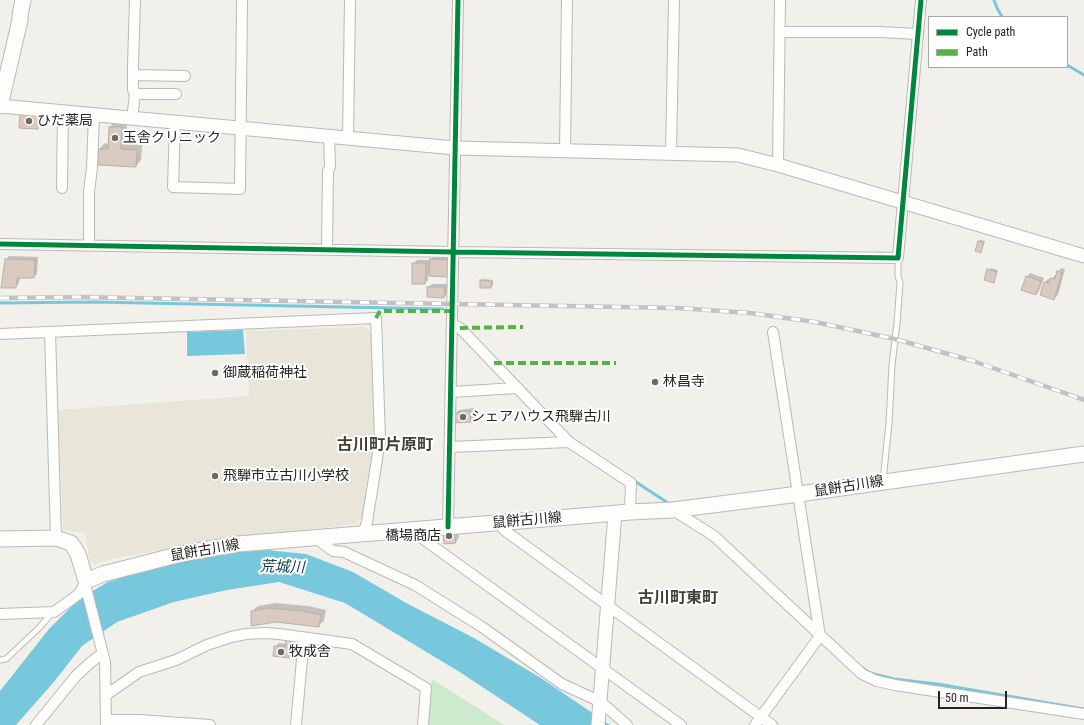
<!DOCTYPE html>
<html>
<head>
<meta charset="utf-8">
<style>
	body { margin:0 }
	#map { position:relative; width:1084px; height:725px; overflow:hidden; background:#f2f0ea; font-family:"Roboto Condensed",sans-serif }
	canvas { display:block }
	.legend { position:absolute; left:928px; top:16px; width:140px; height:52px; box-sizing:border-box; background:#fff; border:1px solid #a8a7a5; margin:0; padding:5px 7px; list-style:none; font-size:12px; color:#25231f }
	.legend li { display:flex; align-items:center; gap:8px; height:20px }
	.legend b { width:20px; border:1px solid #a8a7a5 }
	.scale { position:absolute; left:938px; top:691px; width:69px; height:18px; box-sizing:border-box; border:2px solid #25231f; border-top:0; padding-left:5px; font-size:12px; line-height:14px; white-space:nowrap; color:#25231f; -webkit-text-stroke:3px #fff; paint-order:stroke }
</style>
</head>
<body>
<div id="map">
<canvas width="1084" height="725"></canvas>
<ul class="legend">
<li><b style="height:5px;background:#00873e"></b>Cycle path</li>
<li><b style="height:5px;background:#55b245"></b>Path</li>
</ul>
<div class="scale">50 m</div>
</div>
<script>
const context = document.querySelector('canvas').getContext('2d');
context.lineJoin = 'round';
function fill(path, color) {
  context.fillStyle = color;
  context.fill(path, 'evenodd');
}
function poly(rows) {
  const path = new Path2D();
  for (const r of rows) {
    path.moveTo(r[0], r[1]);
    for (let i = 2; i < r.length; i += 2) path.lineTo(r[i], r[i + 1]);
  }
  return path;
}
function strokePath(path, color, width, dash) {
  context.strokeStyle = color;
  context.lineWidth = width;
  context.lineCap = dash ? 'butt' : 'round';
  context.setLineDash(dash || []);
  context.stroke(path);
}
function write(font, color, halo, rows, align = 'center') {
  context.font = font + ' "Roboto Condensed","Noto Sans JP",sans-serif';
  context.lineWidth = 4;
  context.setLineDash([]);
  context.textBaseline = 'middle';
  context.strokeStyle = halo;
  context.fillStyle = color;
  for (const [text, x, y, turn = 0] of rows) {
    context.save();
    context.translate(x, y);
    context.rotate((+turn || 0) * Math.PI / 180);
    context.textAlign = isNaN(turn) ? turn : align;
    if (halo) context.strokeText(text, 0, 0);
    context.fillText(text, 0, 0);
    context.restore();
  }
}
fill(poly([
	[365,327,372,334,376,435,363,518,355,524,218,540,117,558,95,564,90,562,85,533,63,530,58,410,249,396,246,331]
]), '#e9e5d8');
fill(poly([
	[432,679,504,725,428,725]
]), '#ceeace');
fill(poly([
	[243,330,245,354,187,356,187,332],
	[267,550,306,554,353,572,408,604,474,638,541,678,610,725,540,725,458,671,345,603,279,582,227,590,174,602,117,622,82,646,53,683,16,725,0,725,0,691,49,629,79,599,108,582,153,568,215,554]
]), '#78c8dd');
fill(poly([
	[25,110,41,110,41,124,37,128],
	[115,121,127,122,126,144,142,145,141,160,136,166,99,149,105,143,109,144,110,127],
	[980,240,985,241,981,252,976,251],
	[9,256,38,257,37,274,34,277,20,277,19,283,15,287,6,259],
	[434,256,452,257,448,276,428,275,428,280,425,283,413,264,417,260,429,260,429,262],
	[990,268,998,270,994,282,985,279],
	[1061,268,1065,269,1058,295,1054,299,1045,282,1048,279,1051,280,1055,275,1057,276,1058,272],
	[1030,273,1044,278,1039,291,1036,294,1027,277],
	[483,279,493,280,493,285,491,287,481,281],
	[432,284,448,284,448,293,444,297,428,287],
	[474,408,474,417,471,421,456,422,456,413,459,410],
	[457,525,459,538,455,542,445,542],
	[276,603,308,606,326,610,324,621,318,626,252,611,258,606],
	[294,637,292,653,288,656,275,647,279,643,287,644]
]), '#0003');
strokePath(poly([
	[994,0,997,8,1002,17],
	[1067,65,1084,75],
	[0,303,94,302,443,309],
	[633,480,668,503],
	[861,667,870,673,894,679,937,684,1084,709]
]), '#78c8dd', 3);
const building = poly([
	[20,113,38,113,38,129,19,128,20,113],
	[109,127,122,127,121,149,137,150,136,167,98,165,98,149,108,149,109,127],
	[978,241,984,242,981,253,975,251,978,241],
	[5,259,35,260,34,278,17,278,16,288,1,288,5,259],
	[430,259,449,260,449,277,429,276,430,259],
	[412,263,426,263,425,284,412,284,412,263],
	[987,269,997,272,994,283,984,280,987,269],
	[1057,271,1062,273,1054,300,1040,295,1044,282,1049,283,1050,278,1055,279,1057,271],
	[1026,276,1041,281,1036,295,1021,290,1026,276],
	[480,280,492,281,491,288,480,288,480,280],
	[427,287,445,287,444,298,427,297,427,287],
	[470,411,471,422,455,423,455,413,470,411],
	[454,528,456,543,444,544,443,530,454,528],
	[269,608,302,611,321,615,319,627,276,622,251,626,251,611,269,608],
	[286,639,291,640,289,658,273,656,274,646,285,647,286,639]
]);
fill(building, '#dacabf');
strokePath(building, '#b4b2ae', 1);
const service = poly([
	[883,481,889,423,892,365,897,323,900,283,898,276,898,258],
	[0,660,6,659,38,629,53,612]
]);
const minor = poly([
	[780,32,880,32,917,34],
	[134,75,185,76],
	[135,94,176,94],
	[132,119,135,94,133,90,133,65,135,0],
	[175,122,173,187,240,189,242,0],
	[348,138,350,0],
	[565,150,567,0],
	[671,153,674,0],
	[778,165,780,0],
	[62,188,63,111],
	[0,244,453,252,898,258,921,0],
	[89,245,89,191,92,168,94,115],
	[327,249,328,171,330,167,329,136],
	[452,324,460,328,569,442,631,483,630,512],
	[50,332,56,538],
	[0,334,376,318,380,440,367,522,363,534],
	[451,392,517,388],
	[450,447,569,442],
	[673,510,714,536,862,674,877,681,895,685,1084,714],
	[500,523,504,530,772,725],
	[448,527,458,0],
	[412,531,681,725],
	[317,539,333,551,344,552,415,585,482,627,562,684,601,702,627,725],
	[86,581,86,588,105,662,106,725],
	[0,614,54,612,79,594,86,581],
	[106,695,139,672,176,660,207,645,231,637,246,634,266,633,279,634,352,644,426,688,423,725],
	[106,720,139,720,210,725],
	[36,725,76,676,91,662,103,653],
	[296,725,304,638],
	[755,725,820,636,773,332]
]);
const tertiary = poly([
	[0,106,455,148,738,155,778,165,1084,256],
	[598,725,615,513]
]);
const secondary = poly([
	[0,106,20,20,20,15,23,0],
	[0,539,56,538,71,543,78,554,86,581,103,574,185,553,238,544,630,512,673,510,799,494,1084,454]
]);
strokePath(service, '#bab9b5', 7);
strokePath(minor, '#bab9b5', 12);
strokePath(tertiary, '#bab9b5', 15);
strokePath(secondary, '#bab9b5', 17);
strokePath(service, '#fdfdfc', 5);
strokePath(minor, '#fdfdfc', 10);
strokePath(tertiary, '#fdfdfc', 13);
strokePath(secondary, '#fdfdfc', 15);
const rail = poly([
	[0,298,80,297,452,304,678,308,750,313,815,322,895,339,973,361,1084,400]
]);
strokePath(rail, '#c2c2c0', 4.5);
strokePath(rail, '#fff', 3, [9]);
strokePath(poly([
	[376,318,380,311,452,311],
	[460,328,523,327],
	[494,363,616,363]
]), '#55b245', 4, [8, 4]);
strokePath(poly([
	[0,244,453,252,898,258,921,0],
	[448,527,458,0]
]), '#00873e', 5);
for (const [x, y, r, color] of [
	[29,121,4,"#6d6b66"],
	[115,138,4,"#6d6b66"],
	[215,373,4,"#6d6b66"],
	[655,382,4,"#6d6b66"],
	[463,417,4,"#6d6b66"],
	[215,476,4,"#6d6b66"],
	[449,536,4,"#6d6b66"],
	[281,652,4,"#6d6b66"]
]) {
  const dot = new Path2D();
  dot.arc(x, y, r, 0, 2 * Math.PI);
  context.fillStyle = color;
  context.fill(dot);
  strokePath(dot, '#fff', 1.5);
}
write('14px', '#25231f', '#fff', [
	["ひだ薬局",37,121],
	["玉舎クリニック",123,138],
	["御蔵稲荷神社",223,373],
	["林昌寺",663,382],
	["シェアハウス飛騨古川",471,417],
	["飛騨市立古川小学校",223,476],
	["橋場商店",441,536,"right"],
	["牧成舎",289,652]
], 'left');
write('14px', '#25231f', '#fff', [
	["鼠餅古川線",849,487,-9],
	["鼠餅古川線",527,521,-5],
	["鼠餅古川線",205,551,-10]
]);
write('italic 15px', '#073c49', '#fff', [
	["荒城川",282,568,1]
]);
write('bold 16px', '#434036', '#fff', [
	["古川町片原町",385,446],
	["古川町東町",678,599]
]);
</script>
</body>
</html>
